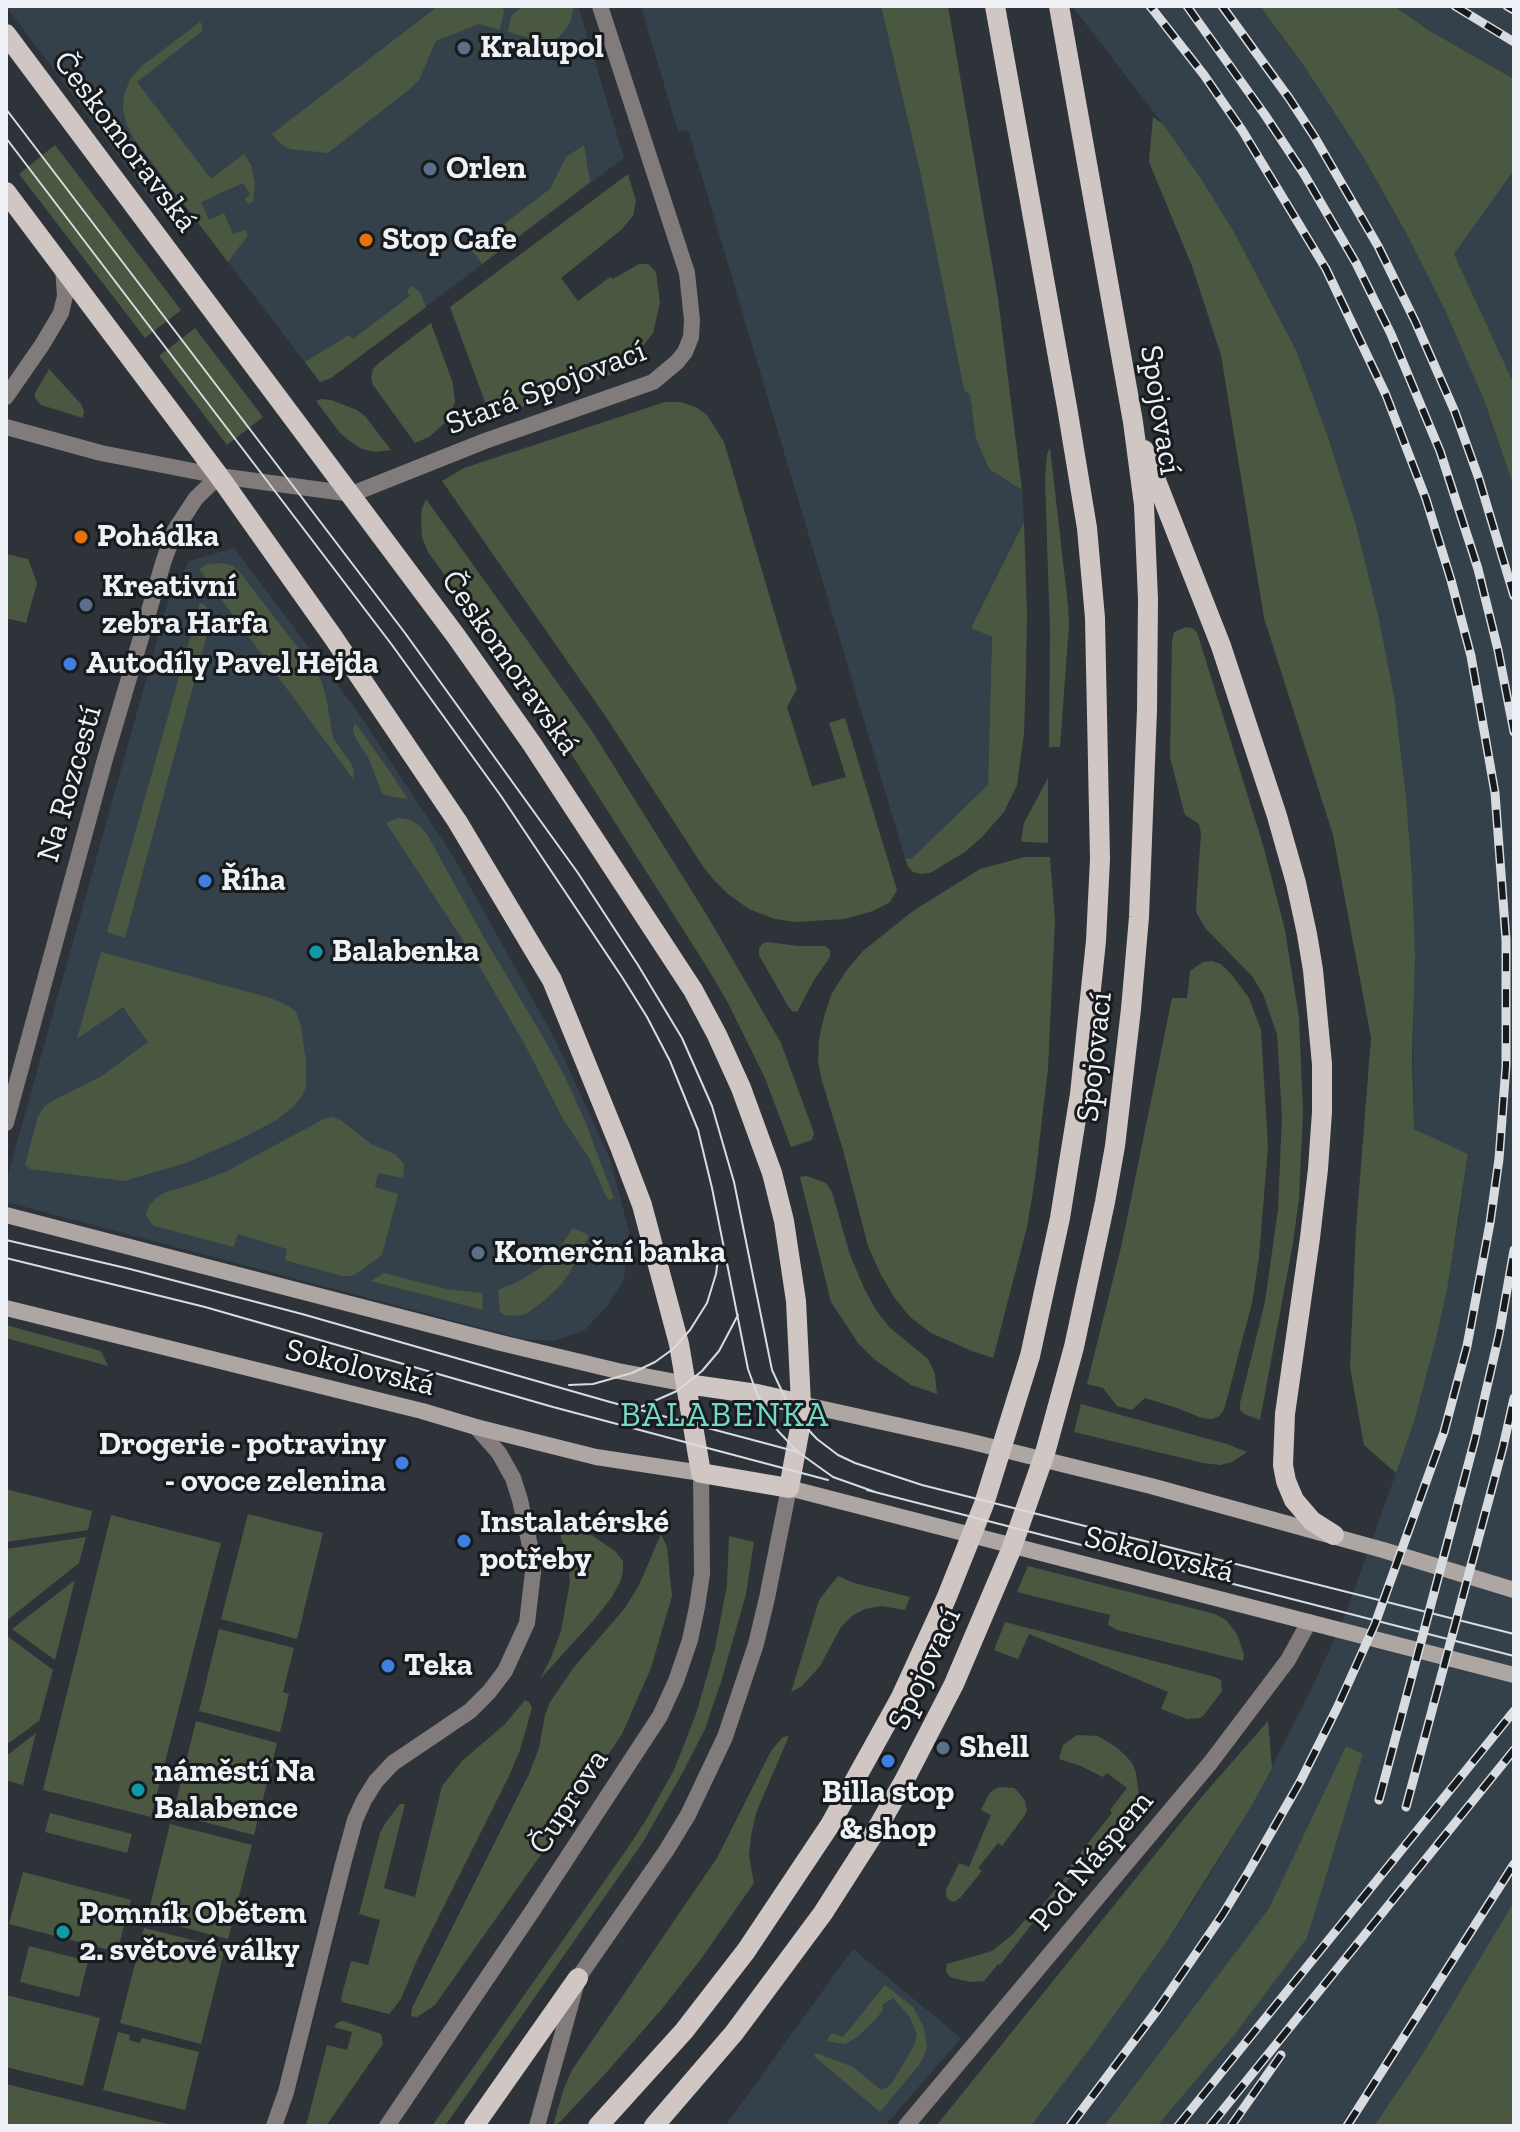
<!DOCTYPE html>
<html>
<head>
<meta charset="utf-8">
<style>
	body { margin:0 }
	#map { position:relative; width:1520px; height:2132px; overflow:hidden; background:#2d3339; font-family:"Zilla Slab",serif }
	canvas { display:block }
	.frame { position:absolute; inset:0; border:8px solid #eef2f6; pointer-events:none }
</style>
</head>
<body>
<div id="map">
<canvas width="1520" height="2132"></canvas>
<div class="frame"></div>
</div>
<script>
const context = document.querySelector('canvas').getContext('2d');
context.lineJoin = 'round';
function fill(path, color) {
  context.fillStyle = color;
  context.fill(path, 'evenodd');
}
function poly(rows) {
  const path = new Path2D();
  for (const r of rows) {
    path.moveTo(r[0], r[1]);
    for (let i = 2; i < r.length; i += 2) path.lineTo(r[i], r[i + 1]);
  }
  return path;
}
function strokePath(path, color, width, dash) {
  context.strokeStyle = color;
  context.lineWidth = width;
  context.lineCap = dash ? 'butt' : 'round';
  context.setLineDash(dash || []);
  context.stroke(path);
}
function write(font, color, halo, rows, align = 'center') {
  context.font = font + ' "Zilla Slab",serif';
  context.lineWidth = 6;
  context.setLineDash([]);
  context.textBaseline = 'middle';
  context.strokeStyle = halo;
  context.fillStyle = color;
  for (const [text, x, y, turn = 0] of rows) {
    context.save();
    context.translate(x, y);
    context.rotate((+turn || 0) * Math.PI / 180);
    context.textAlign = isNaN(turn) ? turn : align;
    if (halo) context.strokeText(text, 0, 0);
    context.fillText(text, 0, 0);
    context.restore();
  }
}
fill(poly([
	[6,6,578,6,624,158,331,378,320,382,183,203,164,217],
	[641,6,881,6,921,176,964,390,970,395,976,439,989,469,1022,490,1024,522,971,627,992,637,988,786,911,859,905,858,688,130,678,132],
	[1072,6,1260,6,1304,66,1362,155,1405,231,1444,308,1484,400,1514,487,1514,1922,1384,2126,1157,2126,1235,2034,1307,1938,1346,1746,1269,1908,1104,2126,1031,2126,1095,2042,1167,1941,1196,1897,1251,1807,1310,1692,1346,1613,1414,1422,1436,1339,1459,1218,1468,1155,1414,1129,1412,875,1406,797,1395,702,1328,437,1296,350,1234,232,1200,177,1163,124],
	[1394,6,1514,6,1514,79,1430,31],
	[1514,170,1514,384,1454,254],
	[234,548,355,708,453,856,556,1041,610,1159,629,1231,624,1280,608,1305,585,1330,554,1341,523,1339,6,1202,6,1182,170,594,189,561],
	[853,1949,961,2038,885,2126,725,2126]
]), '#34404a');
fill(poly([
	[438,6,502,6,504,12,500,30,479,24,436,41,419,80,411,88,328,153,290,149,281,144,272,134],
	[523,6,574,6,570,23,564,32,555,40,547,43,508,32,511,16],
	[881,6,948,6,998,298,1022,490,989,469,976,439,970,395,964,390,921,176],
	[1260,6,1394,6,1430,31,1514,79,1514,170,1454,254,1514,384,1514,487,1484,400,1444,308,1405,231,1362,155,1304,66],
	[200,22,202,24,202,31,137,82,211,179,244,154,251,165,255,183,253,202,248,204,245,199,250,194,243,183,201,202,209,220,224,213,233,234,245,230,247,232,248,235,228,262,134,139,127,125,123,109,124,96,130,79,143,65],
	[1153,117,1163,124,1200,177,1234,232,1296,350,1328,437,1356,526,1379,619,1395,702,1406,797,1412,875,1415,956,1412,1056,1414,1129,1468,1154,1447,1290,1436,1339,1414,1422,1396,1473,1364,1445,1350,1367,1356,1229,1371,1038,1333,835,1264,618,1221,355,1192,266,1149,162],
	[55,145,181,310,145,338,19,174],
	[584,145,590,182,482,264,471,249,550,189,566,157],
	[628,174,636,201,633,216,621,230,561,278,578,301,610,277,613,279,639,264,648,264,656,272,660,303,653,333,628,365,606,377,508,412,499,412,491,408,485,402,450,307],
	[412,286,420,292,426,307,331,378,320,382,305,362,349,335,353,339,410,296,407,290],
	[431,323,453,384,455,402,446,422,429,437,415,443,373,385,371,378,373,369,380,362],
	[195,328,263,417,227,445,159,356],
	[49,369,81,404,84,411,83,418,41,405,35,398,35,393],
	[321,399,331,400,357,410,365,416,391,450,375,452,362,449,351,442,340,433,316,401],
	[665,402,680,402,696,407,707,415,724,442,797,689,787,707,812,786,846,777,829,723,845,718,897,890,890,902,873,911,844,919,796,922,775,919,749,909,728,894,714,880,704,868,606,717,442,481,464,468],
	[1050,448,1068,605,1069,625,1060,747,1049,747,1050,632,1045,478,1047,454],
	[426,499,592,731,708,917,781,1043,814,1133,812,1140,791,1147,765,1078,728,1003,705,964,553,725,428,552,422,537,421,523,422,509],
	[1024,522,1027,614,1026,670,1024,734,1017,785,1004,812,982,837,965,852,930,873,921,874,913,872,908,867,905,858,911,859,988,785,992,637,971,628],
	[6,554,28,559,37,583,26,623,6,618],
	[221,563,233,566,239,571,315,670,321,680,326,696,333,738,351,763,354,770,353,779,199,569,208,564],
	[200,603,205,605,212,616,125,938,107,932],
	[1186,627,1192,628,1197,632,1263,845,1285,930,1299,1018,1303,1112,1299,1198,1293,1243,1260,1420,1244,1414,1240,1410,1240,1403,1265,1302,1278,1209,1282,1116,1277,1034,1263,994,1252,976,1206,929,1197,914,1196,907,1201,833,1199,824,1185,815,1170,758,1172,641,1174,632],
	[355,723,388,769,408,799,388,796,382,793,369,759,356,739,353,730],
	[1048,778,1048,843,1025,842,1021,841,1024,823],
	[398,818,411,820,421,827,428,836,482,934,547,1044,565,1077,585,1121,614,1198,609,1200,605,1194,589,1158,563,1119,524,1043,474,957,386,823],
	[1025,857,1050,857,1055,920,1048,1068,1035,1179,1027,1227,993,1358,972,1351,931,1333,910,1317,894,1297,880,1273,868,1246,843,1150,822,1081,818,1062,819,1039,824,1017,831,995,846,971,863,951,913,911,980,869],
	[767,942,798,946,825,946,830,950,830,957,814,980,797,1012,792,1011,788,1006,759,955,759,948,763,943],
	[101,952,271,998,290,1007,296,1012,301,1026,306,1061,306,1087,302,1096,293,1107,275,1121,240,1139,186,1163,124,1181,30,1169,25,1165,38,1116,45,1106,56,1099,100,1077,148,1042,123,1007,77,1039],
	[1212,961,1221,964,1231,974,1249,998,1261,1030,1268,1147,1259,1257,1252,1303,1224,1410,1219,1416,1212,1419,1202,1418,1177,1408,1145,1398,1132,1410,1117,1406,1103,1388,1087,1384,1122,1243,1172,998,1187,998,1190,971,1203,962],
	[333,1117,342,1121,371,1144,395,1154,404,1164,403,1178,378,1173,375,1187,398,1194,382,1255,359,1272,351,1276,342,1276,285,1260,287,1249,238,1234,234,1247,154,1226,148,1219,146,1214,149,1206,156,1198,164,1193,199,1182,227,1171,324,1119],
	[807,1176,826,1183,832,1192,850,1255,864,1288,876,1310,889,1327,928,1359,935,1374,937,1394,911,1385,875,1360,858,1343,831,1302,800,1177],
	[573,1228,588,1235,588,1238,570,1272,559,1287,545,1300,526,1314,516,1316,505,1315,500,1312,498,1290,515,1283,541,1268,552,1259],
	[384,1273,446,1289,482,1293,483,1310,371,1281],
	[6,1325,101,1351,108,1366,6,1338],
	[1081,1404,1227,1444,1247,1452,1232,1462,1220,1465,1203,1463,1074,1432],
	[6,1489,92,1511,88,1530,6,1542],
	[248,1514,323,1533,297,1639,221,1619],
	[111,1515,221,1543,151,1817,43,1790],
	[555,1517,584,1530,615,1551,623,1561,623,1572,620,1582,612,1597,593,1621,540,1679,551,1658,561,1631,570,1582,568,1561],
	[661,1534,667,1547,672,1596,651,1668,622,1734,547,1846,435,2005,417,2017,411,2016,412,2008,529,1774,539,1748,545,1715,550,1702,574,1667,625,1608,639,1585],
	[729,1536,754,1542,746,1594,721,1682,705,1729,683,1772,643,1842,445,2126,432,2126,627,1849,646,1820,674,1770,696,1714,715,1648,727,1585],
	[86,1537,79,1563,6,1621,6,1549],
	[1028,1566,1215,1614,1226,1620,1237,1634,1244,1654,1243,1661,1117,1630,1108,1625,1110,1615,1017,1592],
	[838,1576,854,1583,910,1597,905,1610,881,1606,865,1609,853,1615,841,1627,820,1666,802,1686,791,1692,819,1600],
	[75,1580,55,1660,12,1629],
	[1005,1622,1215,1677,1221,1680,1222,1691,1204,1715,1200,1718,1187,1719,1161,1709,1168,1692,1029,1634,1018,1659,994,1650],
	[219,1629,294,1648,283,1692,289,1694,280,1732,199,1711],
	[6,1635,53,1670,39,1721,6,1745],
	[525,1700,529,1702,532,1708,520,1750,509,1776,417,1960,401,1999,389,2014,342,2002,341,1998,351,1961,368,1965,380,1920,359,1914,380,1833,386,1822,400,1804,405,1804,384,1888,415,1897,442,1786,462,1761,505,1724],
	[196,1721,277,1743,254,1835,173,1814],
	[1268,1721,1272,1768,1251,1807,1167,1941,1095,2042,1031,2126,936,2126,1199,1800],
	[36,1733,23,1785,6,1780,6,1756],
	[1077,1735,1098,1736,1116,1747,1125,1755,1132,1763,1136,1773,1139,1796,1042,1911,1000,1965,998,1964,984,1981,970,1982,953,1978,949,1976,946,1971,947,1964,992,1951,1012,1935,1032,1912,1035,1914,1072,1869,1070,1866,1112,1813,1110,1810,1127,1788,1107,1773,1103,1777,1081,1766,1059,1759,1063,1745],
	[789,1736,756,1813,751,1836,749,1856,754,1883,701,1959,661,2010,605,2074,560,2122,553,2126,564,2088,572,2070,717,1858,771,1751,783,1737],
	[1346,1746,1363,1754,1307,1938,1235,2034,1157,2126,1104,2126,1269,1908],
	[1000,1787,1014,1788,1020,1794,1025,1801,1027,1810,1025,1815,1002,1846,998,1843,978,1868,982,1871,960,1898,954,1902,949,1900,946,1896,946,1890,959,1863,969,1867,991,1815,981,1810,989,1794,993,1790],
	[50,1813,132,1834,127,1853,45,1832],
	[170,1824,252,1845,228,1939,147,1918],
	[23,1872,131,1900,117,1952,9,1924],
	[1514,1902,1514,2126,1374,2126,1419,2060],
	[144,1928,225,1948,201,2044,120,2023],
	[29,1946,88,1961,79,1997,20,1982],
	[885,1985,913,2007,924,2028,927,2047,924,2056,919,2065,880,2112,814,2056,816,2053,853,2067,880,2089,887,2088,892,2083,914,2046,917,2034,909,2016,893,1998,882,2005,883,2010,876,2019,857,2037,845,2044,826,2041,832,2033,843,2037],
	[6,1995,100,2018,83,2086,6,2067],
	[343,2021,381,2034,383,2044,326,2126,306,2126,327,2045,347,2050,352,2032,334,2027,338,2022],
	[118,2032,130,2035,129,2040,140,2043,142,2038,199,2052,185,2110,103,2090],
	[6,2084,175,2126,6,2126]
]), '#4a5842');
strokePath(poly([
	[6,397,42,345,61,313,65,296,63,267],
	[6,427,101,453,219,476,352,494,485,441,653,382,677,362,685,352,691,337,692,320,687,273,600,6],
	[6,1123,105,759,164,560,175,530,196,498,219,476],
	[274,2126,286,2092,343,1864,355,1820,364,1800,376,1781,393,1763,470,1711,489,1692,505,1671,527,1623,533,1572,530,1546,520,1500,513,1478,499,1453,476,1427],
	[387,2126,533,1910,660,1716,676,1681,690,1640,697,1607,702,1574,701,1473],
	[537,2126,578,1978,666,1851,688,1815,725,1737,756,1644,767,1598,789,1488],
	[906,2126,1211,1762,1288,1660,1309,1622]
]), '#817c7b', 16);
strokePath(poly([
	[6,1215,501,1343,618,1371,687,1384],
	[6,1308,422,1411,476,1427,596,1457,701,1473],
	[801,1404,964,1440,1151,1486,1383,1550,1514,1590],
	[789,1488,1514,1675]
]), '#aea6a3', 16);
strokePath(poly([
	[6,34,456,636,532,744,693,990,717,1035,741,1088,772,1173,784,1221,796,1301,801,1404,801,1422,789,1488,701,1473,679,1344,642,1205,620,1147,552,980,457,821,333,637,219,476,6,192],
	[1144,450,1221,646,1277,816,1296,883,1307,934,1313,970,1322,1064,1322,1112,1318,1169,1310,1238,1285,1414,1283,1465,1286,1481,1294,1500,1312,1521,1334,1535],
	[687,1384,757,1394,801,1404],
	[474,2126,578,1978],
	[598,2126,684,2031,746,1951,830,1825,901,1697,946,1599,984,1504,1030,1356,1060,1218,1080,1094,1096,941,1100,859,1095,618,1087,528,1067,407,995,6],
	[654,2126,734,2033,823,1913,878,1827,904,1781,954,1684,1011,1550,1045,1453,1074,1347,1105,1202,1115,1146,1131,1009,1139,917,1147,710,1148,599,1144,505,1133,422,1059,6]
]), '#d0c6c3', 20);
strokePath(poly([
	[6,109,405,633,578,873,638,965,682,1038,712,1106,734,1182,772,1370,786,1400,801,1422,817,1439,838,1455,855,1463,922,1485,1514,1634],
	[6,138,392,645,501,796,622,977,647,1017,670,1061,698,1130,712,1188,748,1369,757,1394,778,1431,798,1452,833,1477,878,1493],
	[6,1240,130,1269,302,1314,610,1402,798,1452],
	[6,1258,205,1307,553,1407,828,1480],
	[569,1385,593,1384,632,1373,655,1362,673,1349,690,1330,707,1303,716,1274,719,1251],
	[636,1409,677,1391,702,1371,719,1351,738,1315],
	[867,1490,1514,1656]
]), '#d8dce0', 2);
const rail = poly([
	[1187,6,1265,115,1304,174,1356,263,1391,334,1440,451,1478,569,1498,650,1514,732],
	[1222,6,1289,98,1314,136,1378,246,1415,321,1455,412,1479,479,1514,596],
	[1455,6,1514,42],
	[1507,6,1514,10],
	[1379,1800,1475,1439,1499,1335,1514,1250],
	[1406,1807,1503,1447,1514,1398],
	[1070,2126,1158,2009,1223,1914,1249,1871,1300,1782,1338,1706,1375,1624,1444,1432,1467,1346,1490,1223,1499,1159,1506,1066,1506,940,1495,793,1471,656,1451,580,1426,499,1386,395,1326,269,1242,130,1204,75,1150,6],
	[1178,2126,1514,1711],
	[1210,2126,1514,1750],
	[1231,2126,1281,2055],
	[1347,2126,1514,1864]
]);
strokePath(rail, '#d8dce0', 9);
strokePath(rail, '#181b1d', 6, [18]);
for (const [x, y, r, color] of [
	[464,48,8,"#5c6f8a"],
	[430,169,8,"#5c6f8a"],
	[366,240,8,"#e8710a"],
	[81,537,8,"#e8710a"],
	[86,605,8,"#5c6f8a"],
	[70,664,8,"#3f7fe0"],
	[205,881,8,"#3f7fe0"],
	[316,952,8,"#0f9aa8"],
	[478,1253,8,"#5c6f8a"],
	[402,1463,8,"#3f7fe0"],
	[464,1541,8,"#3f7fe0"],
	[388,1666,8,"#3f7fe0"],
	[943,1748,8,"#5c6f8a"],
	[888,1761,8,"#3f7fe0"],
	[138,1790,8,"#0f9aa8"],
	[63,1932,8,"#0f9aa8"]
]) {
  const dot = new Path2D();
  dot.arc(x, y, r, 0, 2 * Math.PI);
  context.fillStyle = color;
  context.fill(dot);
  strokePath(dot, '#181b1d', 3);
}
write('bold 32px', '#eef2f6', '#181b1d', [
	["Kralupol",480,48],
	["Orlen",446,169],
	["Stop Cafe",382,240],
	["Pohádka",97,537],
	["Kreativní",102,587],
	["zebra Harfa",102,624],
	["Autodíly Pavel Hejda",86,664],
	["Říha",221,881],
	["Balabenka",332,952],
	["Komerční banka",494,1253],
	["Drogerie - potraviny",386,1445,"right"],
	["- ovoce zelenina",386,1482,"right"],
	["Instalatérské",480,1523],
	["potřeby",480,1560],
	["Teka",404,1666],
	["Shell",959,1748],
	["náměstí Na",154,1772],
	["Balabence",154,1809],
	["Billa stop",888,1793,"center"],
	["& shop",888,1830,"center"],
	["Pomník Obětem",79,1914],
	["2. světové války",79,1951]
], 'left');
write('32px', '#eef2f6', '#181b1d', [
	["Českomoravská",125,142,53],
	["Stará Spojovací",546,388,-21],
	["Spojovací",1160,410,81],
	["Českomoravská",510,663,55],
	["Na Rozcestí",70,784,-74],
	["Spojovací",1095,1057,-84],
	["Sokolovská",360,1368,14],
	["Sokolovská",1159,1555,14],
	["Spojovací",925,1669,-65],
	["Čuprova",569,1802,-57],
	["Pod Náspem",1092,1861,-50]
]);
context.letterSpacing = '2px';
write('34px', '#72daca', '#181b1d', [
	["BALABENKA",725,1416]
]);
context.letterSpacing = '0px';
</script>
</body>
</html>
